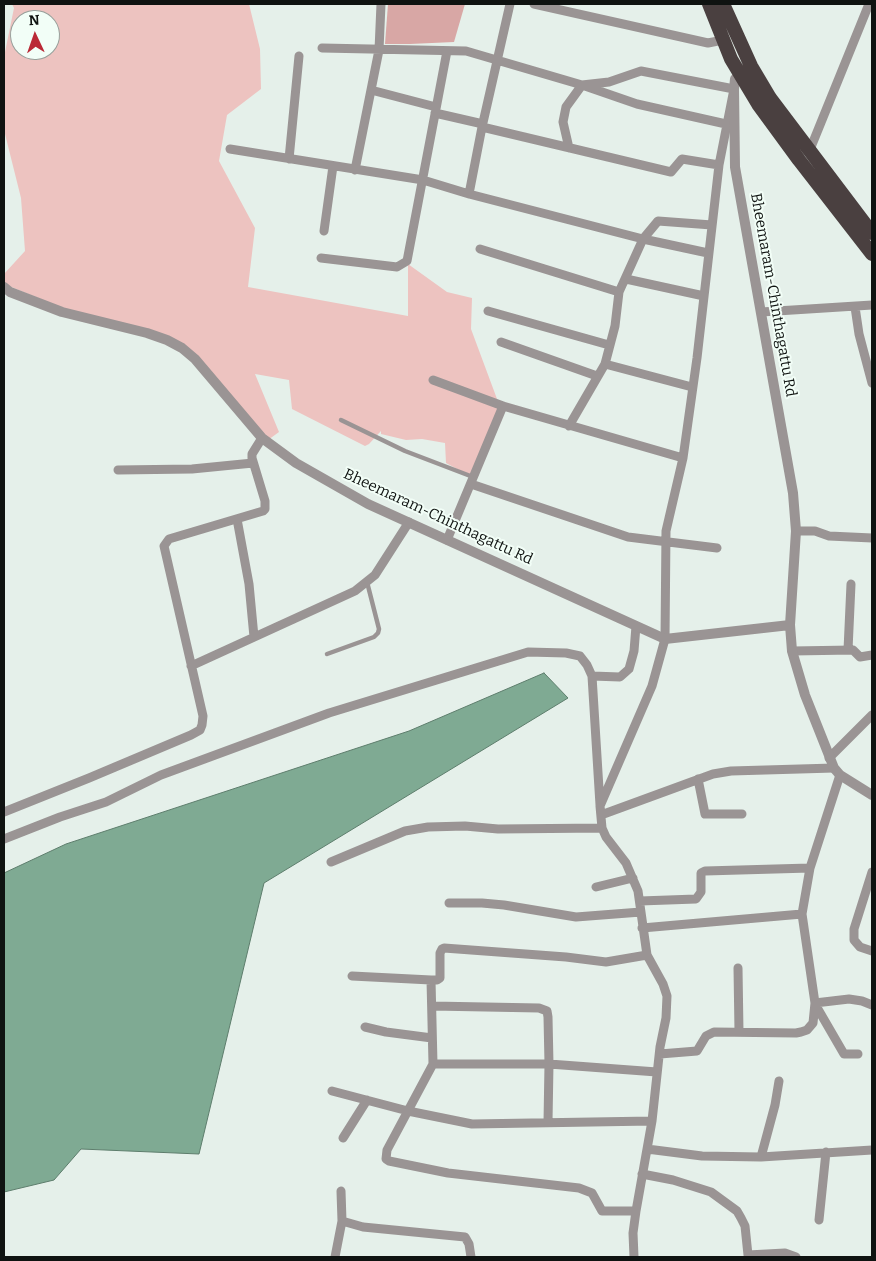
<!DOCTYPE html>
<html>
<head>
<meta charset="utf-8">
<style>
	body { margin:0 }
	#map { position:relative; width:876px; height:1261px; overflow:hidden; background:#e5f0ea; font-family:Bitter,serif }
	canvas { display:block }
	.frame { position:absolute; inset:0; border:5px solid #0f1311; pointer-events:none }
	.north { position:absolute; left:10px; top:10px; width:50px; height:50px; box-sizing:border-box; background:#f2fef7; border:1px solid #97a09b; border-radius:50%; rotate:357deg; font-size:14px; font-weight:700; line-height:20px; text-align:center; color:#0f1311 }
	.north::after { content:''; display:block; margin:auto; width:18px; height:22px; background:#ba2936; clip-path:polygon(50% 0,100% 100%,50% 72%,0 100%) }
</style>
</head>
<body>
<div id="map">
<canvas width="876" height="1261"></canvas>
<div class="frame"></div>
<div class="north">N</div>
</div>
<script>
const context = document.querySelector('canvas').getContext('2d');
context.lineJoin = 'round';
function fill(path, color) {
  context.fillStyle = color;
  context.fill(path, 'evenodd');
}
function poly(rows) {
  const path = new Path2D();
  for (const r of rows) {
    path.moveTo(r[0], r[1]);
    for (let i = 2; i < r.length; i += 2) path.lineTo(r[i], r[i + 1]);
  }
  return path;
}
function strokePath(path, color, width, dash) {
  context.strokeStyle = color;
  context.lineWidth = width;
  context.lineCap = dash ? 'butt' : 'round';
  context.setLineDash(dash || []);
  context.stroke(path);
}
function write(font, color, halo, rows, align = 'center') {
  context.font = font + ' Bitter,serif';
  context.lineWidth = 4;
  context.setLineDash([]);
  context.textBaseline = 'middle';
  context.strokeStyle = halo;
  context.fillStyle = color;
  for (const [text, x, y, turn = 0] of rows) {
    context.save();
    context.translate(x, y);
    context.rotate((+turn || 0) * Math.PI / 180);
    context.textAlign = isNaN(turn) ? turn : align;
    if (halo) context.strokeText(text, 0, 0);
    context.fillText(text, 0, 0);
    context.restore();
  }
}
fill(poly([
	[12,4,249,4,260,49,261,89,227,115,219,161,255,228,248,287,408,316,408,264,447,292,472,298,471,329,500,407,470,476,446,463,445,443,422,439,406,440,381,434,381,431,369,444,365,446,292,409,289,380,255,374,279,432,268,440,187,347,65,309,4,284,4,274,25,251,21,198,4,130,4,57,14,8],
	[20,20,50,20,50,50,20,50]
]), '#edc3c0');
fill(poly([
	[388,4,465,4,454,42,410,44,385,44]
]), '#d8a7a5');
const water = poly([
	[544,673,568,698,264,883,199,1154,81,1149,54,1180,4,1192,4,873,66,844,409,731,544,673]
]);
fill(water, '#7faa93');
strokePath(water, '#5d7d6c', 1);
strokePath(poly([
	[341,420,405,451,473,477],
	[327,654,374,637,378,633,379,629,367,582]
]), '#9a9494', 4.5);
strokePath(poly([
	[510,4,482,127,469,194,643,239,619,292,615,326,605,364,569,426],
	[534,4,708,43,723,40],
	[322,48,466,51,582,85,609,82,641,71,734,89,719,165,697,358,683,458,666,531,665,639,652,686,600,806,602,828,606,837,626,863,638,891,647,955,663,984,667,996,666,1018,660,1047,652,1121,636,1211,633,1233,634,1257],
	[371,90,436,107],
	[435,113,483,124],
	[482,127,671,172,682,159,719,165],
	[569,148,563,122,566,107,582,85,637,104,726,124],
	[230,149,423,180,469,194],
	[809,152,869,4],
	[289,159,299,56],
	[355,170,379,50,381,4],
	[324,231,333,166],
	[480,249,619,292],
	[708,253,643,239,658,221,712,225],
	[321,258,397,267,407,261,447,51],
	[626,279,704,296],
	[855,307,859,334,872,383],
	[488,311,609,345],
	[761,312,872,305],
	[501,342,597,376],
	[605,364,692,387],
	[433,380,503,406,683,458],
	[118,470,192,469,253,463],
	[471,484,628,537,717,548],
	[237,519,249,584,254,637],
	[796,531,815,531,829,536,872,538],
	[447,540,503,406],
	[848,650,851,584],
	[792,651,853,650,860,657,872,655],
	[191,666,355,591,375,575,409,522],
	[592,676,620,677,629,669,634,651,636,626],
	[829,758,872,715],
	[840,775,810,868,802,914,815,1003,849,999,862,1001,872,1005],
	[698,779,705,814,742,814],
	[4,812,89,778,191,735,200,730,202,725,203,716,164,546,169,539,263,511,265,509,265,501,252,458,252,454,262,438],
	[601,815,713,774,731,771,834,768],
	[4,839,60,817,106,802,161,775,329,713,528,652,566,653,580,656,587,665,592,676,600,805],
	[331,862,405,831,428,827,465,826,498,829,602,828],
	[872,872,854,929,854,940,860,947,872,951],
	[596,887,633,878],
	[640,901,696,899,701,892,701,873,705,871,810,868],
	[449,903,482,903,504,905,576,917,641,912],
	[642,928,802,914],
	[738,968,739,1032],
	[352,976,431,980,433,1064,387,1150,386,1159,389,1161,448,1173,579,1188,592,1193,602,1211,636,1211],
	[431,980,437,980,440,978,440,953,442,949,444,948,566,957,606,962,647,955],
	[815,1004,844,1054,858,1054],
	[432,1006,539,1008,547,1011,548,1017,549,1064,548,1122],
	[365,1027,386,1032,432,1038],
	[660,1054,697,1051,706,1036,714,1032,796,1033,801,1032,807,1030,813,1023,815,1003],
	[433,1064,549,1064,657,1072],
	[332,1091,408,1111,472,1124,652,1121],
	[343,1138,367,1100],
	[647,1149,702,1156,761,1157,872,1150],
	[761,1157,775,1105,779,1081],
	[642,1174,673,1180,711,1192,737,1211,741,1218,745,1226,748,1255,785,1253,786,1257],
	[819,1220,826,1152],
	[342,1221,363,1227,465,1237,469,1244,471,1257],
	[785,1253,796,1257],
	[335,1257,342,1221,341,1191]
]), '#9a9494', 9);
strokePath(poly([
	[744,71,735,79,734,89,735,167,793,493,796,531,790,625,792,651,805,695,834,768,840,775,872,795],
	[4,287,10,292,62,312,147,333,167,340,182,348,195,359,262,438,296,463,368,504,665,639,790,625]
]), '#9a9494', 10);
strokePath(poly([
	[709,4,731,59,758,104,799,160,872,254],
	[723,4,751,66,770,98,872,233]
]), '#4a4040', 14);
write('15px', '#0f1311', '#f2fef7', [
	["Bheemaram-Chinthagattu Rd",773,295,80],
	["Bheemaram-Chinthagattu Rd",438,517,25]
]);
</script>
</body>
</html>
